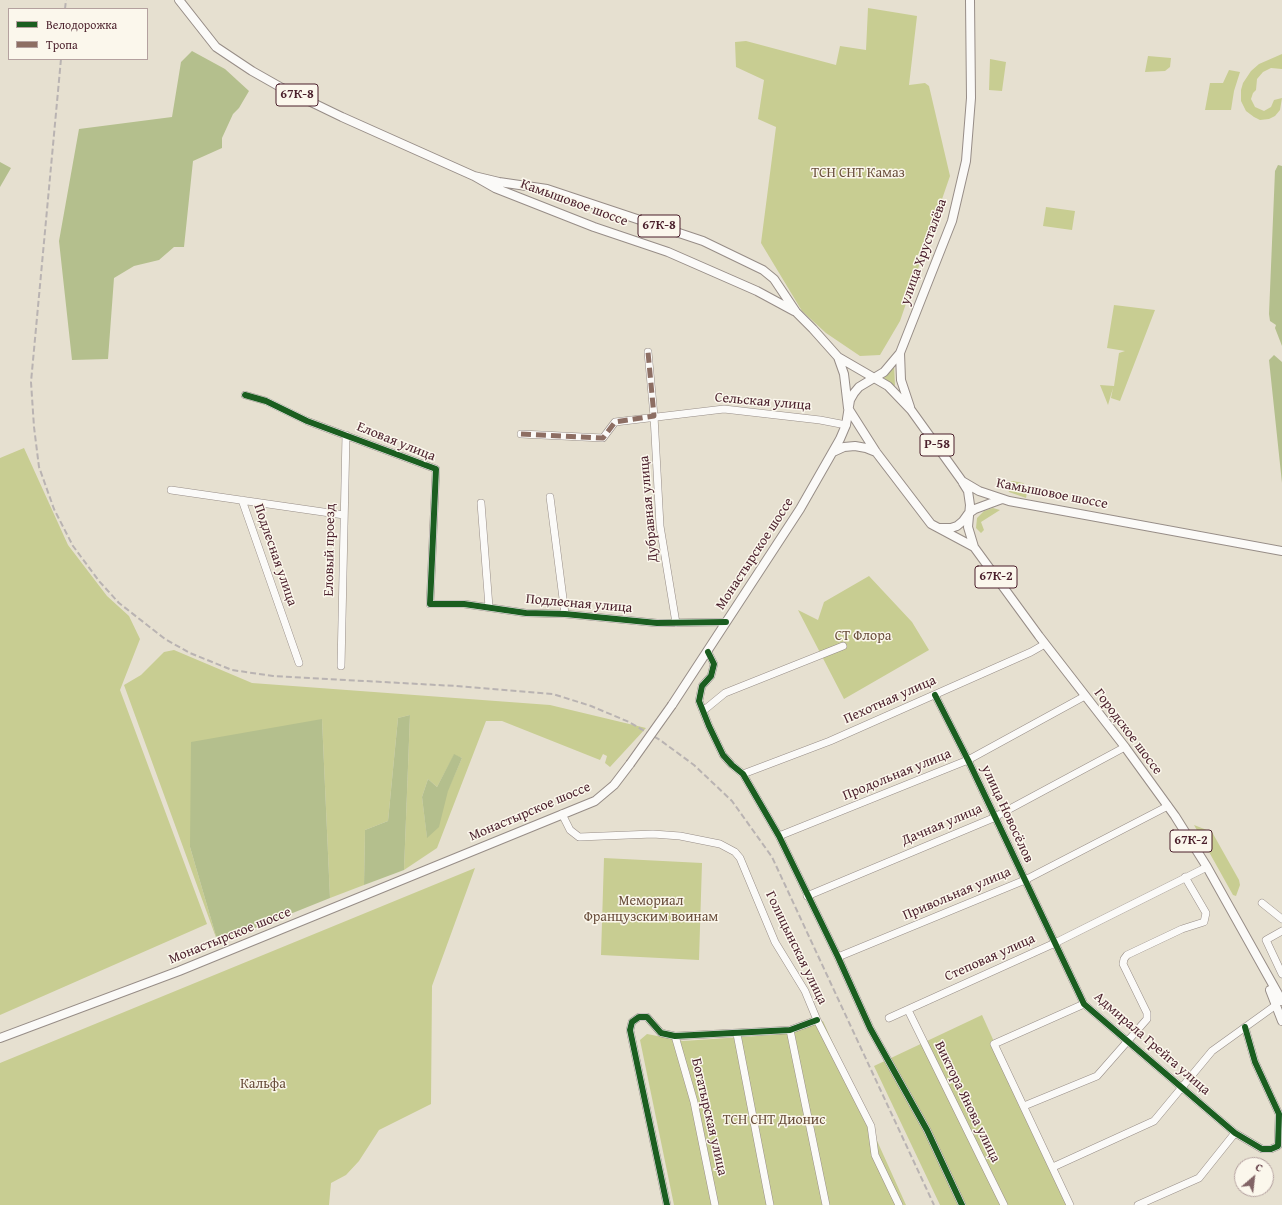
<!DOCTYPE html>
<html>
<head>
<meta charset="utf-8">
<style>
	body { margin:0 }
	#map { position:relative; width:1282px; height:1205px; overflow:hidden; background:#e6e0d0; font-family:"Gentium Book Plus",serif }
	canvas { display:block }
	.legend { position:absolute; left:8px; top:8px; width:140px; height:52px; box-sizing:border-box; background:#fbf7ec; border:1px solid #b4a19f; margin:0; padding:5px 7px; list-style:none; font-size:12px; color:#4a1f2b }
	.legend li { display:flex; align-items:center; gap:8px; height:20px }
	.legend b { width:20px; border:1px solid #b4a19f }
	.north { position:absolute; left:1234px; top:1157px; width:40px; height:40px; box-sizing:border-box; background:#fbf7ec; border:1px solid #b4a19f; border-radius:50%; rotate:28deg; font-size:11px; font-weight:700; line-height:16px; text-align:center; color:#4a1f2b }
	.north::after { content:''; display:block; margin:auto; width:14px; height:18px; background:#816365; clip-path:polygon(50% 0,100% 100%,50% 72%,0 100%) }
</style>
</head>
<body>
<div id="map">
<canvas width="1282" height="1205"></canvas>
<ul class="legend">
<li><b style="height:5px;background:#1b5e20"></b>Велодорожка</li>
<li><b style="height:5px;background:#8d6e63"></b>Тропа</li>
</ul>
<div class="north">С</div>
</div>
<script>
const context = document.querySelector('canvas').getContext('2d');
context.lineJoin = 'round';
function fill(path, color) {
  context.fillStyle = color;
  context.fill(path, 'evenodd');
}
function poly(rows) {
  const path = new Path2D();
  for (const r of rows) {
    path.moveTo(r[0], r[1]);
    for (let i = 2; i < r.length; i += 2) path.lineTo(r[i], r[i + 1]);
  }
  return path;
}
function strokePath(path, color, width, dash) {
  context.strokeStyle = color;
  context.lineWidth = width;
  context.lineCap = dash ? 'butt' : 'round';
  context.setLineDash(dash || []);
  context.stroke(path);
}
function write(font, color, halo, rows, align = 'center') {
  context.font = font + ' "Gentium Book Plus",serif';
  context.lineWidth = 3;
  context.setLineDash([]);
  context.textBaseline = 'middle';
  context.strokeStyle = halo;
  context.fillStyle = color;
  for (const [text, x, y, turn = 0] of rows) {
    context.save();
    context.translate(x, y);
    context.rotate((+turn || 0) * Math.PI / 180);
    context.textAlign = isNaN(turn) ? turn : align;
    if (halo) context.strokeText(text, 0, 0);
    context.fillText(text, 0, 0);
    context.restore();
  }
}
fill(poly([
	[868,8,917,16,909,85,925,83,929,86,950,176,900,321,880,355,860,356,826,333,802,311,761,243,776,127,758,119,764,80,736,67,735,42,746,41,836,65,840,46,866,50],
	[1282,54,1282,69,1271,68,1263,72,1257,79,1256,90,1253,93,1251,99,1255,107,1264,111,1271,107,1274,100,1282,98,1280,110,1275,116,1269,119,1260,120,1254,117,1246,111,1241,101,1241,90,1243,83,1251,71,1259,64],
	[1148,56,1171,58,1170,67,1165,71,1145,72],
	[990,59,1006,62,1002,91,989,90],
	[1229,70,1240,72,1234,91,1231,110,1205,110,1210,83,1223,83],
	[1046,207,1075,211,1072,230,1043,226],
	[1114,305,1155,310,1120,401,1111,398,1113,388,1108,405,1100,385,1114,386,1119,353,1125,351,1107,348],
	[894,364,895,386,884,378],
	[24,448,68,545,107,596,129,616,140,639,120,690,207,924,0,1015,0,458],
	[1013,481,1023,483,1028,488,1026,498,1009,492,1007,486,1008,482],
	[993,508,1000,510,981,522,984,530,981,533,976,528,977,518,984,511],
	[869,576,912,622,929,650,844,699,798,610,818,620,824,602],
	[174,650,252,683,550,705,646,728,610,767,605,763,607,756,603,754,600,760,502,721,486,721,437,848,404,870,410,715,398,718,388,821,365,830,364,885,330,898,322,719,190,847,218,943,124,685,141,675,164,652],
	[454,755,462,758,427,837,422,797,428,779,437,787],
	[1194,825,1212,832,1239,880,1240,885,1236,896,1233,895],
	[604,858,702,863,699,960,601,955],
	[475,868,432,986,431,1104,379,1130,359,1161,346,1175,331,1183,329,1205,0,1205,0,1063],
	[982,1015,996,1046,1071,1205,940,1205,874,1066],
	[823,1021,906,1205,674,1205,640,1040,647,1034,683,1041,772,1035,814,1025]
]), '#c8cd92');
fill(poly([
	[192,51,225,69,249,91,239,108,233,114,222,138,222,148,193,161,184,247,174,247,159,260,134,266,114,278,108,359,72,360,59,241,79,129,172,117,181,62],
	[0,162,11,168,0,187],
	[1278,165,1282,166,1282,346,1275,328,1276,325,1270,321,1269,314,1275,171],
	[1274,355,1282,362,1282,483,1269,360],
	[410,715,404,870,364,885,365,830,388,821,398,718],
	[322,719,330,898,218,943,190,847,191,742],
	[454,754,462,758,448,791,439,827,427,838,422,797,428,779,437,787]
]), '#b4bf8d');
const minor = poly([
	[648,352,654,416,660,526,676,623],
	[245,395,266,401,307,421,436,469,430,604,464,604,526,613,565,614,657,623,726,622],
	[521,434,603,438,615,422,724,409,820,420,846,425],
	[171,490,344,515],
	[550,497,565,614],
	[242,500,299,663],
	[481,503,489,607],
	[708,652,714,664,711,676,702,686,699,701,709,726,723,755,732,765,743,774,779,836,838,957,870,1028,927,1130,962,1205],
	[341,666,346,435],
	[935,695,968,760,1084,1004,1235,1133,1262,1149,1271,1149,1278,1146,1279,1114,1255,1062,1245,1027],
	[703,711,725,693,843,646],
	[743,774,830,741,1031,652,1045,644],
	[562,814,570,830,579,837,653,834,680,836,720,844,735,852,740,858,775,942,805,991,817,1020,871,1126,875,1155,899,1205],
	[779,836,968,760,1085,696],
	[807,896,991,819,1125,747],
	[1262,903,1282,919],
	[1282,931,1266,940,1282,974],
	[838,957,1025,880,1168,806],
	[908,1010,1004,1205],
	[889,1018,1055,943,1207,867],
	[790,1030,826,1205],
	[737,1034,770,1205],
	[675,1036,694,1102,715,1205],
	[1024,1106,1097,1076,1147,1019,1147,1013,1123,964,1124,959,1127,955,1182,929,1204,922,1206,913,1185,877],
	[1053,1167,1154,1121,1212,1051,1276,1005],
	[667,1205,630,1030,632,1022,639,1017,647,1017,661,1033,675,1036,790,1030,817,1020],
	[1070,1205,994,1044,1084,1004],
	[1138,1205,1199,1178,1235,1133]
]);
const major = poly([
	[179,0,216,47,252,71,282,88,342,117,474,176,495,188,594,227,668,252,757,291,794,311],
	[474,176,499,182,547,189,703,241,763,270,774,279,796,312,813,329,838,357,888,386,911,410,962,481,979,491,1009,501,1282,551],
	[900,353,901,380,910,407],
	[838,357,844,374,848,408,876,452,931,524,974,547],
	[833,452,844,447,855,446,866,448,876,452],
	[963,483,968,491,970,505,968,527,974,547,1039,636,1125,747,1175,816,1207,867,1282,1001],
	[939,528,951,528,957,526,963,521,968,514,975,509,1002,499],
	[672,705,800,509,840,439,846,425,850,400,854,393,859,387,884,372,900,353,952,221,966,161,971,98,970,0],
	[1270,990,1282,1021],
	[0,1038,179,971,595,801,614,785,630,764]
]);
strokePath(minor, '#978d87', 8);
strokePath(major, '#978d87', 10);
strokePath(minor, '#fbfaf8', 7);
strokePath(major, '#fbfaf8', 8);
strokePath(poly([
	[65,9,66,0],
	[61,59,31,382,34,427,39,467,54,509,73,546,99,581,119,603,165,639,190,653,232,670,273,676,456,686,553,694,591,706,629,722,660,740,694,765,732,801,772,857,934,1205]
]), '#b9b3b2', 2, [6, 3]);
const majorBridge = poly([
	[630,764,672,705]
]);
strokePath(majorBridge, '#978d87', 10, []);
strokePath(majorBridge, '#fbfaf8', 8);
strokePath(poly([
	[521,434,603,438,615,422,654,416,648,352]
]), '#8d6e63', 5, [10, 5]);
strokePath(poly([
	[245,395,266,401,307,421,436,469,430,604,464,604,526,613,565,614,657,623,726,622],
	[708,652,714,664,711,676,702,686,699,701,709,726,723,755,732,765,743,774,779,836,838,957,870,1028,927,1130,962,1205],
	[935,695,968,760,1084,1004,1235,1133,1262,1149,1271,1149,1278,1146,1279,1114,1255,1062,1245,1027],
	[667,1205,630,1030,632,1022,639,1017,647,1017,661,1033,675,1036,790,1030,817,1020]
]), '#1b5e20', 6);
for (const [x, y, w] of [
	[297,95,42],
	[659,226,42],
	[937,445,34],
	[996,577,42],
	[1191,841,42]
]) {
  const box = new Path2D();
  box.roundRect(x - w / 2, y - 11, w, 22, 3);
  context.fillStyle = '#fbf7ec';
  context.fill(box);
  strokePath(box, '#4a1f2b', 1);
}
write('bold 13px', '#4a1f2b', null, [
	["67К-8",297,95],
	["67К-8",659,226],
	["Р-58",937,445],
	["67К-2",996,577],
	["67К-2",1191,841]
]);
write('14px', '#694e3b', '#fbf7ec', [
	["ТСН СНТ Камаз",858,173],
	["СТ Флора",863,636],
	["Мемориал",651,901],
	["Французским воинам",651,917],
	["Кальфа",263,1084],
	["ТСН СНТ Дионис",774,1120]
]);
write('14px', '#4a1f2b', '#fbf7ec', [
	["Камышовое шоссе",574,203,20],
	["улица Хрусталёва",924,252,-70],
	["Сельская улица",763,402,5],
	["Еловая улица",396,442,22],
	["Камышовое шоссе",1052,494,11],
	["Дубравная улица",649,509,-95],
	["Еловый проезд",330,550,-89],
	["Монастырское шоссе",755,554,-57],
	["Подлесная улица",275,555,71],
	["Подлесная улица",579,604,5],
	["Пехотная улица",890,700,-24],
	["Городское шоссе",1128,732,53],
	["Продольная улица",897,775,-22],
	["Монастырское шоссе",530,812,-23],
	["улица Новосёлов",1007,814,65],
	["Дачная улица",942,825,-23],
	["Привольная улица",957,894,-23],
	["Монастырское шоссе",230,936,-22],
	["Голицынская улица",796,948,64],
	["Степовая улица",990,958,-24],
	["Адмирала Грейга улица",1152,1044,41],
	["Виктора Янова улица",967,1102,64],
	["Богатырская улица",709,1117,77]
]);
</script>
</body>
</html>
